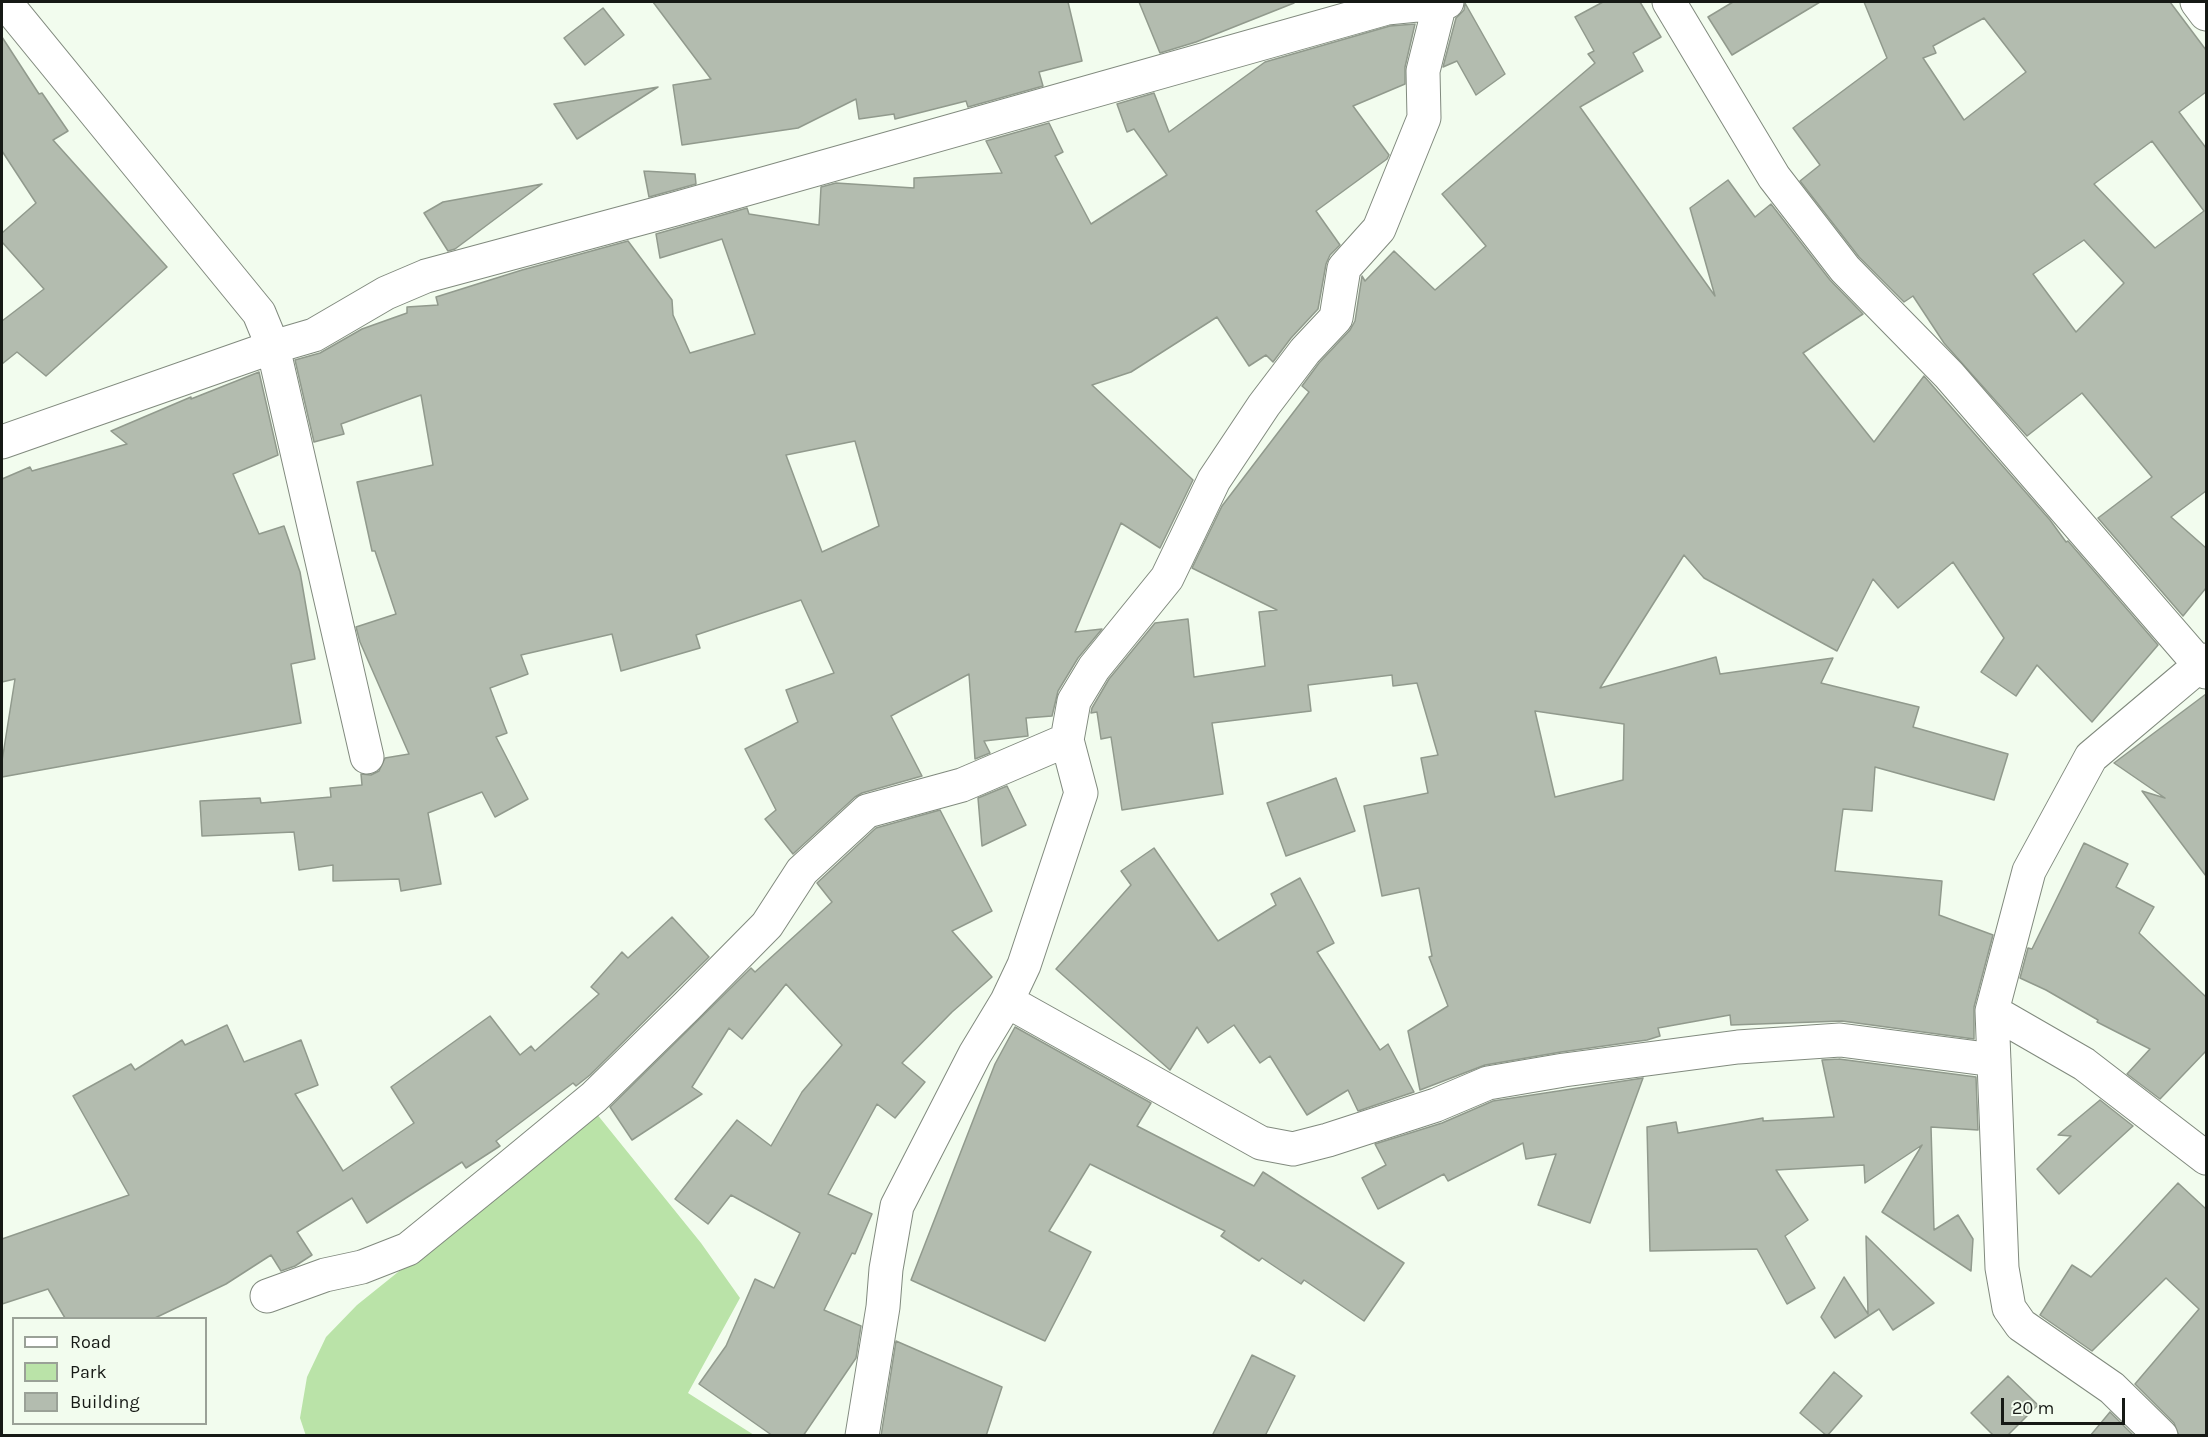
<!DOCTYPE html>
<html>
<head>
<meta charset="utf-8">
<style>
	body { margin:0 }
	#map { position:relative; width:2208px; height:1437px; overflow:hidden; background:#f2fcee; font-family:Karla,sans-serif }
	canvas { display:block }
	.frame { position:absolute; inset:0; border:3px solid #161915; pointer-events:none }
	.legend { position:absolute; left:12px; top:1317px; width:195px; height:108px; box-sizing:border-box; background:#f2fcee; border:2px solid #9aa197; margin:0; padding:8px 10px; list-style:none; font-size:18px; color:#161915 }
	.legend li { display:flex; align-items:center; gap:12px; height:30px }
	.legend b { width:30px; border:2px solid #9aa197 }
	.scale { position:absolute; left:2001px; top:1398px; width:124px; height:27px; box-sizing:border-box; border:3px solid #161915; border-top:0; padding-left:8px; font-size:18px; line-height:21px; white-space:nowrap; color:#161915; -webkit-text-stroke:4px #f2fcee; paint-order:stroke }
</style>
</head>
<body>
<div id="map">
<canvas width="2208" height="1437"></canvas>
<div class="frame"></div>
<ul class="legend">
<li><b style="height:8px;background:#fff"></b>Road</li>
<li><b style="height:16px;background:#bae3a8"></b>Park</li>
<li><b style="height:16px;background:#b3bcaf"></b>Building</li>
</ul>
<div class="scale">20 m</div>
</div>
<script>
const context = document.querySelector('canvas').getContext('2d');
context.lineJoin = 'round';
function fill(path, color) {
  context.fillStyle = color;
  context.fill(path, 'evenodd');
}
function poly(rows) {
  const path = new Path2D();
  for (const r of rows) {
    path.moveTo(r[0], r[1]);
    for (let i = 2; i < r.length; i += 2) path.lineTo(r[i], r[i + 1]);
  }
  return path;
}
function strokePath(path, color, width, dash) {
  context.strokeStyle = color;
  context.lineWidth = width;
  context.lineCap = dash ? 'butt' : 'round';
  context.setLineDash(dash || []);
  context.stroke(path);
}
fill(poly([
	[596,1113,701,1243,740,1298,688,1393,754,1435,306,1436,300,1418,307,1377,326,1337,357,1305]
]), '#bae3a8');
const building = poly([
	[653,2,1068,2,1082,61,1039,72,1043,86,968,107,966,101,895,119,894,114,859,119,856,99,798,128,682,145,673,85,711,79,653,2],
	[1139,2,1294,2,1294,3,1196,42,1160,53,1139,2],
	[1603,2,1640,2,1661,37,1633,53,1643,71,1580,107,1715,296,1690,208,1728,180,1755,217,1771,204,1830,280,1863,314,1803,353,1874,442,1924,376,2050,520,2066,542,2068,541,2158,645,2092,722,2037,665,2016,696,1981,672,2004,638,1953,562,1898,608,1873,579,1837,651,1704,578,1684,555,1600,688,1716,657,1720,674,1833,658,1821,683,1919,707,1913,727,2008,754,1994,800,1875,767,1872,811,1843,809,1835,871,1942,881,1939,915,1993,935,1974,1007,1974,1039,1842,1021,1731,1025,1730,1015,1658,1028,1660,1036,1647,1040,1561,1052,1485,1065,1420,1090,1408,1031,1448,1006,1429,957,1432,956,1419,888,1382,896,1364,806,1428,793,1421,758,1438,755,1417,683,1393,686,1392,675,1308,685,1311,711,1212,723,1223,794,1122,810,1111,737,1101,739,1097,712,1091,713,1092,708,1109,679,1155,623,1188,619,1194,677,1265,666,1259,612,1277,610,1192,568,1222,506,1309,392,1302,386,1319,363,1350,330,1355,321,1362,276,1365,281,1394,251,1435,290,1486,246,1442,194,1595,63,1588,54,1594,51,1575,17,1603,2],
	[1535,711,1624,724,1623,780,1555,797,1535,711],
	[1733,2,1820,2,1732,55,1708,17,1733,2],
	[1864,2,2170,2,2206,50,2206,92,2179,112,2206,148,2206,491,2171,517,2206,548,2206,588,2183,616,2098,518,2152,477,2082,393,2027,436,1944,343,1913,296,1904,302,1859,257,1800,181,1820,165,1793,128,1887,58,1864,2],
	[1984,18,2026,72,1964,120,1923,58,1936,53,1933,46,1984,18],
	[2152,141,2204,211,2155,248,2094,184,2152,141],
	[2084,240,2124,283,2076,332,2033,274,2084,240],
	[1465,3,1505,74,1476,95,1457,61,1443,67,1456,18,1464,10,1465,3],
	[603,8,624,35,585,65,564,38,603,8],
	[1415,24,1405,67,1405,84,1353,106,1389,155,1387,159,1316,211,1340,245,1330,255,1326,264,1318,309,1291,338,1273,362,1266,355,1249,366,1217,317,1131,372,1092,385,1193,480,1160,548,1121,523,1075,632,1102,629,1078,658,1058,691,1052,716,1026,718,1028,736,984,741,990,753,975,759,969,674,891,716,922,776,862,793,855,797,793,854,765,819,776,810,745,749,798,722,786,690,834,673,801,600,696,635,700,648,621,671,612,634,521,655,528,674,490,688,507,733,496,737,528,799,495,817,482,792,428,813,441,884,401,891,399,879,333,881,333,865,299,870,294,832,202,836,200,801,260,798,261,803,331,797,330,788,362,785,361,774,371,775,379,771,385,758,409,754,360,642,356,627,396,614,375,551,372,551,357,482,433,465,421,395,341,424,344,434,314,442,295,360,320,353,362,329,407,313,407,307,438,305,436,297,522,270,628,241,672,300,673,315,690,353,755,334,722,239,660,258,656,234,747,208,749,214,819,225,821,187,836,183,914,188,914,178,1002,173,986,141,1049,123,1063,152,1055,156,1091,224,1167,175,1134,129,1127,132,1117,104,1154,93,1169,132,1265,62,1390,26,1415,24],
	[855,441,879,526,822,552,786,455,855,441],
	[2,37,39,94,42,93,68,131,53,140,167,267,46,376,17,352,2,364,2,321,44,289,2,242,2,233,36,203,2,151,2,37],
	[658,87,577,139,554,104,658,87],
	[644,171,695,174,696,184,649,197,644,171],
	[542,184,455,249,448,251,424,213,443,202,542,184],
	[259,372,278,455,233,474,259,534,284,526,300,572,315,659,291,664,301,723,2,777,2,761,15,679,2,682,2,479,30,467,32,471,127,444,111,431,191,397,191,399,259,372],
	[2206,694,2206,876,2142,791,2165,798,2114,763,2206,694],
	[1336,778,1355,831,1286,856,1267,803,1336,778],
	[1007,786,1026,825,982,846,978,798,1007,786],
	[940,810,992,911,952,931,992,977,952,1012,902,1063,925,1082,895,1118,877,1104,828,1194,872,1214,855,1254,852,1253,824,1310,861,1326,856,1358,803,1436,773,1436,699,1384,726,1346,755,1279,774,1288,800,1233,731,1195,708,1224,675,1199,737,1120,771,1146,802,1092,842,1045,786,984,742,1039,729,1028,692,1087,702,1094,632,1140,610,1107,751,968,755,972,832,902,817,883,876,828,940,810],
	[2084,843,2128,864,2116,887,2154,907,2139,933,2206,997,2206,1051,2160,1099,2127,1074,2150,1049,2097,1022,2098,1020,2046,990,2020,978,2028,948,2032,949,2084,843],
	[1154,848,1218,941,1276,905,1271,894,1300,878,1334,943,1317,952,1380,1050,1388,1044,1414,1092,1358,1111,1348,1090,1307,1115,1270,1056,1260,1063,1234,1025,1208,1043,1197,1027,1170,1070,1056,969,1131,885,1121,871,1154,848],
	[672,917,709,957,590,1075,576,1086,573,1083,496,1141,500,1146,466,1168,462,1162,367,1223,352,1198,297,1232,312,1255,295,1266,281,1271,271,1255,226,1284,155,1318,65,1318,48,1289,2,1304,2,1239,129,1195,73,1096,131,1064,135,1070,182,1040,185,1045,227,1025,244,1062,301,1040,318,1085,295,1094,343,1171,414,1123,391,1087,490,1016,520,1055,531,1046,535,1051,599,994,591,987,622,952,628,958,672,917],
	[1015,1027,1151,1103,1137,1126,1254,1186,1263,1172,1404,1263,1364,1321,1304,1280,1301,1284,1262,1258,1259,1261,1221,1236,1225,1231,1090,1164,1049,1231,1091,1252,1045,1341,911,1280,995,1064,1015,1027],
	[1839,1059,1976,1077,1978,1130,1931,1127,1934,1230,1958,1215,1973,1239,1971,1271,1882,1212,1922,1145,1865,1183,1864,1165,1776,1170,1808,1220,1785,1236,1815,1288,1787,1304,1757,1249,1650,1251,1647,1127,1676,1122,1678,1133,1763,1118,1763,1121,1834,1117,1822,1060,1839,1059],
	[1643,1078,1590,1223,1538,1205,1556,1154,1526,1159,1523,1143,1448,1181,1444,1174,1378,1209,1362,1178,1386,1165,1375,1144,1442,1123,1493,1101,1643,1078],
	[2100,1100,2133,1126,2059,1194,2037,1169,2071,1136,2058,1135,2100,1100],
	[2178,1183,2206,1209,2206,1436,2179,1436,2174,1423,2135,1384,2199,1309,2166,1278,2092,1351,2040,1315,2072,1265,2091,1277,2178,1183],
	[1866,1236,1934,1303,1893,1330,1879,1309,1835,1338,1821,1317,1844,1277,1868,1314,1866,1236],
	[896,1341,1002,1387,986,1436,881,1436,896,1341],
	[1252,1355,1295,1376,1265,1436,1212,1436,1252,1355],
	[1834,1372,1862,1396,1827,1436,1800,1413,1834,1372],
	[2008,1376,2038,1405,2007,1436,1994,1436,1971,1413,2008,1376],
	[2110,1412,2134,1436,2090,1436,2110,1412]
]);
fill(building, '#b3bcaf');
strokePath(building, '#919a8d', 1.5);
const minor = poly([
	[5,2,259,313,273,347,367,757],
	[1669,2,1774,177,1845,269,1949,375,2206,672],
	[2197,2,2206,14],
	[2,442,273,347,314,335,386,293,426,276,675,209,1387,8,1447,2],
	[1007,1001,1261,1143,1293,1149,1328,1140,1436,1105,1488,1083,1564,1070,1738,1047,1840,1040,1994,1060],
	[1992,1011,2084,1064,2206,1158],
	[267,1296,325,1275,362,1267,408,1249,509,1167,594,1097,687,1006,767,925,802,871,867,811,962,785,1067,740],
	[862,1436,883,1307,886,1269,897,1206,975,1054,1007,1001,1024,965,1081,793,1067,740,1074,701,1094,668,1167,578,1214,480,1264,405,1305,351,1336,318,1344,268,1379,229,1424,118,1423,71,1440,3],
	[2161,1436,2112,1388,2021,1325,2009,1308,2002,1268,1992,1011,2029,871,2091,757,2206,660]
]);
strokePath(minor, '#818a7e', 35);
strokePath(minor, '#fff', 33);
</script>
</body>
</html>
